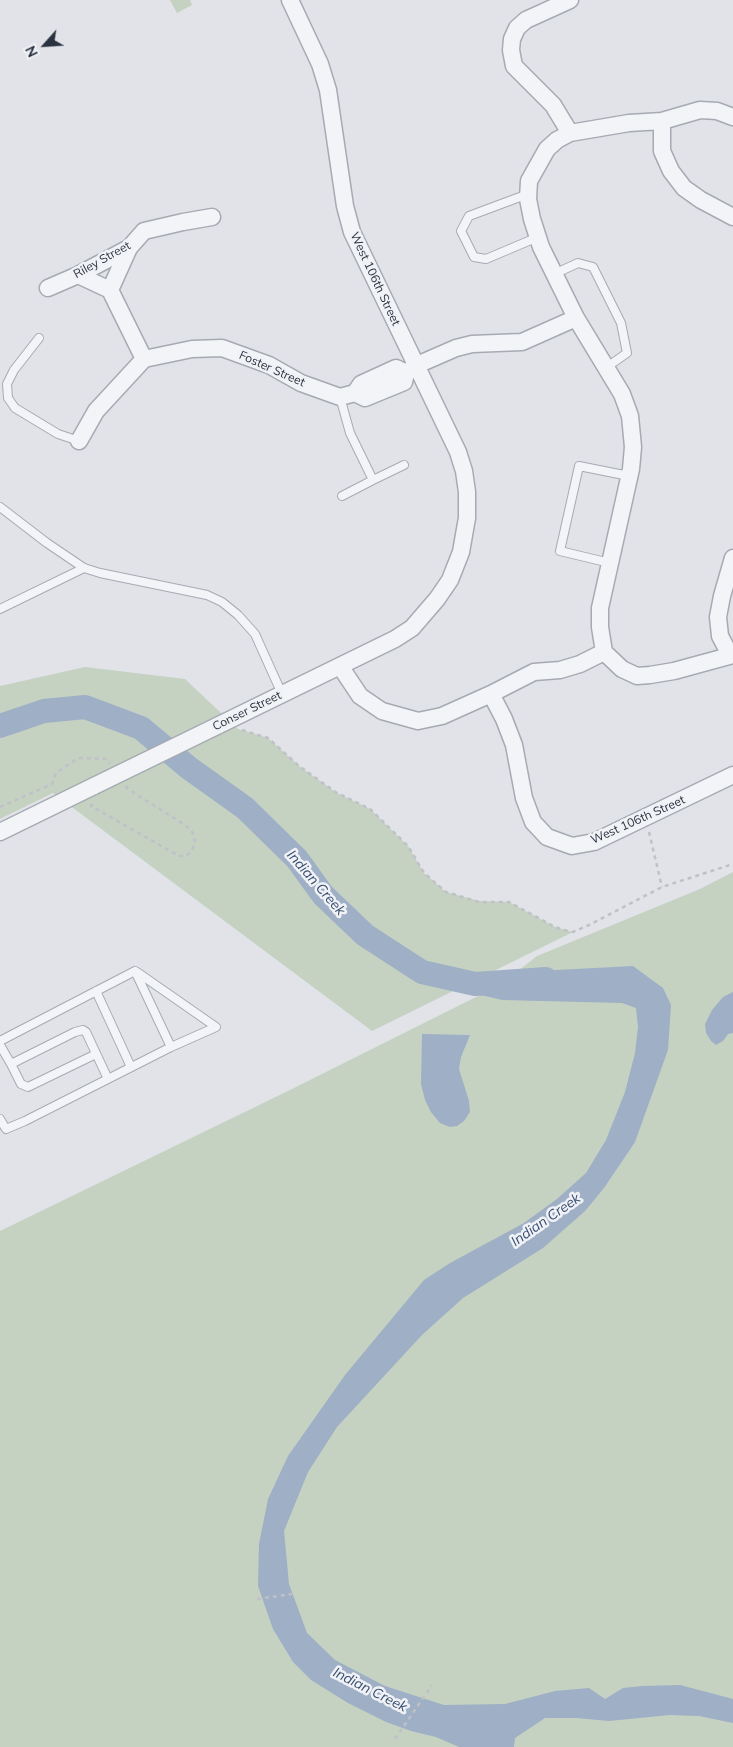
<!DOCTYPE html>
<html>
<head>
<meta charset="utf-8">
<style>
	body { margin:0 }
	#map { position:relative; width:733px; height:1747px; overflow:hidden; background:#e1e3e8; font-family:Mulish,sans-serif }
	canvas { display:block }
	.north { position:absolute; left:20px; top:20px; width:50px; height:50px; -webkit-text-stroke:4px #f0f2f6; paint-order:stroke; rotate:244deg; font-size:14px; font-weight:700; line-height:20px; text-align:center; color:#2a313f }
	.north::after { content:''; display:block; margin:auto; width:18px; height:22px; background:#2a313f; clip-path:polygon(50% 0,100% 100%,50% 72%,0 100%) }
</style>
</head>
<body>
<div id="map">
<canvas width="733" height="1747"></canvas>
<div class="north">N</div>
</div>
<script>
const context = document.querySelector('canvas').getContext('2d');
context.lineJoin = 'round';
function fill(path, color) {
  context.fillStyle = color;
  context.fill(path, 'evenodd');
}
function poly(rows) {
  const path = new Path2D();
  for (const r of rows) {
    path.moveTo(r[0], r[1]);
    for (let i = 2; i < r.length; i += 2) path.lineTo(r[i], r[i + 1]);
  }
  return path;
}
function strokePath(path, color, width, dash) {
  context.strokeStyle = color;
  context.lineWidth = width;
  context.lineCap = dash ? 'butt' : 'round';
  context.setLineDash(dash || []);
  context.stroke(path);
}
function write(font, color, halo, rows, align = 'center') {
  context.font = font + ' Mulish,sans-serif';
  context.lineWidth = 5;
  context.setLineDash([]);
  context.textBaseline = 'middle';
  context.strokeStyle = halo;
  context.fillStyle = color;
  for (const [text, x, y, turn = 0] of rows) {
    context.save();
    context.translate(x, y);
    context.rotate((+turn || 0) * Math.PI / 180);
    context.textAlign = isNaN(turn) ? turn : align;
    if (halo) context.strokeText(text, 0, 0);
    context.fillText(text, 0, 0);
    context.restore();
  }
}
fill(poly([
	[170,0,190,0,192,5,177,13],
	[85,667,185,679,238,729,268,738,299,766,337,793,370,809,408,846,424,873,446,892,479,901,509,902,555,927,573,932,372,1031,53,793,0,819,0,686],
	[733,872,733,1747,0,1747,0,1231,290,1090,500,985,537,956,700,889]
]), '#c5d2c2');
fill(poly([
	[633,966,663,988,671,1005,668,1050,635,1142,604,1188,585,1211,543,1248,463,1298,422,1335,337,1427,308,1472,284,1531,289,1584,307,1633,335,1660,385,1686,444,1705,505,1704,555,1691,589,1688,605,1699,623,1688,642,1686,680,1685,733,1699,733,1723,699,1716,670,1715,609,1721,576,1718,545,1718,515,1738,514,1747,459,1747,436,1737,411,1731,386,1722,348,1703,311,1680,293,1662,273,1629,258,1586,259,1544,268,1499,288,1456,345,1375,424,1280,450,1263,524,1223,557,1199,586,1173,606,1140,625,1092,635,1053,638,1027,636,1008,622,1003,502,1000,481,995,501,985,556,970],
	[733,992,733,1033,728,1034,723,1041,716,1045,711,1041,706,1033,705,1024,712,1010,723,997],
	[422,1034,470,1035,461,1057,459,1069,469,1101,470,1112,464,1121,457,1126,450,1127,440,1123,431,1112,425,1100,421,1084]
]), '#9eafc6');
strokePath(poly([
	[0,726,44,711,85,707,141,728,189,768,245,808,297,859,323,895,365,935,422,972,475,984,546,979]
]), '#9eafc6', 24);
const service = poly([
	[528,194,469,216,461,231,474,257,486,259,538,237],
	[554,274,578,263,593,267,621,323,627,353,607,367],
	[39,338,14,370,7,384,8,398,15,408,58,434,79,441],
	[340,397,350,433,373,480,342,496],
	[373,480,404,465],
	[0,507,47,543,84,568,100,573,207,595,222,602,238,615,255,634,282,694],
	[610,563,560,551,579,466,629,476],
	[0,609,84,568],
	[137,972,216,1027,171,1047],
	[96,991,131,1067],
	[0,1041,135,971,171,1047,25,1121,6,1129,0,1119],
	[0,1045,11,1064,75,1032,83,1030,86,1032,108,1079],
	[11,1064,21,1084,28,1087,96,1054]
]);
const minor = poly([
	[733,117,717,111,700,110,662,121,629,123,570,133,557,140,547,149,529,181,528,199,532,219,541,247,576,318,622,394,630,416,633,447,631,469,600,608,600,627,604,652,622,669,637,676,650,675,674,671,733,655],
	[662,121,662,151,671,171,684,188,701,200,733,217],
	[570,133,553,105,514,66,511,50,512,39,517,28,526,20,570,0],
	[78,275,110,290,144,359],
	[48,288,78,275,129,248,144,231,183,222,212,217],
	[110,290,129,248],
	[355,393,361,384,396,368,406,373],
	[79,441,96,411,144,359,192,349,222,348,269,365,301,383,340,397,355,393,365,398,404,382,406,373,417,365,456,348,472,344,522,342,576,318],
	[730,655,720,636,718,617,722,596,733,558],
	[340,666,360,696,382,711,418,721,442,716,491,694,534,672,560,670,580,664,604,652],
	[491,694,504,719,514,745,524,798,533,822,547,837,572,846,594,842,733,775],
	[217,726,395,639,412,628,437,599,450,580,461,552,467,518,467,492,464,471,458,452,352,232,345,206,328,90,320,64,290,0],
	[0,832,94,786]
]);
strokePath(service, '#a6aab2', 10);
strokePath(minor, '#a6aab2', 19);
strokePath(poly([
	[242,730,268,738,299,766,337,793,370,809,408,846,424,873,446,892,479,902,509,902,555,927,564,930,573,932,589,925,662,887,733,864],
	[93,804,91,806,179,856,186,856,192,851,195,842,193,833,185,825,128,789,126,786],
	[0,807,52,784,56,773,78,758,107,759,110,763],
	[649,832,662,887],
	[257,1599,292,1594],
	[395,1739,432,1685]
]), '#bfc1c7', 2.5, [4, 4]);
strokePath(service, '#f3f4f7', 8);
strokePath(minor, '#f3f4f7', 16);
const minorBridge = poly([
	[94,786,217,726]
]);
strokePath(minorBridge, '#a6aab2', 19, []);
strokePath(minorBridge, '#f3f4f7', 16);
write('12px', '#2a313f', '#f0f2f6', [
	["Riley Street",102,260,-29],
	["West 106th Street",375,279,65],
	["Foster Street",272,369,24],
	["Conser Street",247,711,-26],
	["West 106th Street",638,820,-24]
]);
write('italic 14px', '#374d70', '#f0f2f6', [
	["Indian Creek",316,883,49],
	["Indian Creek",546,1220,-35],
	["Indian Creek",370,1690,27]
]);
</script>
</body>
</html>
